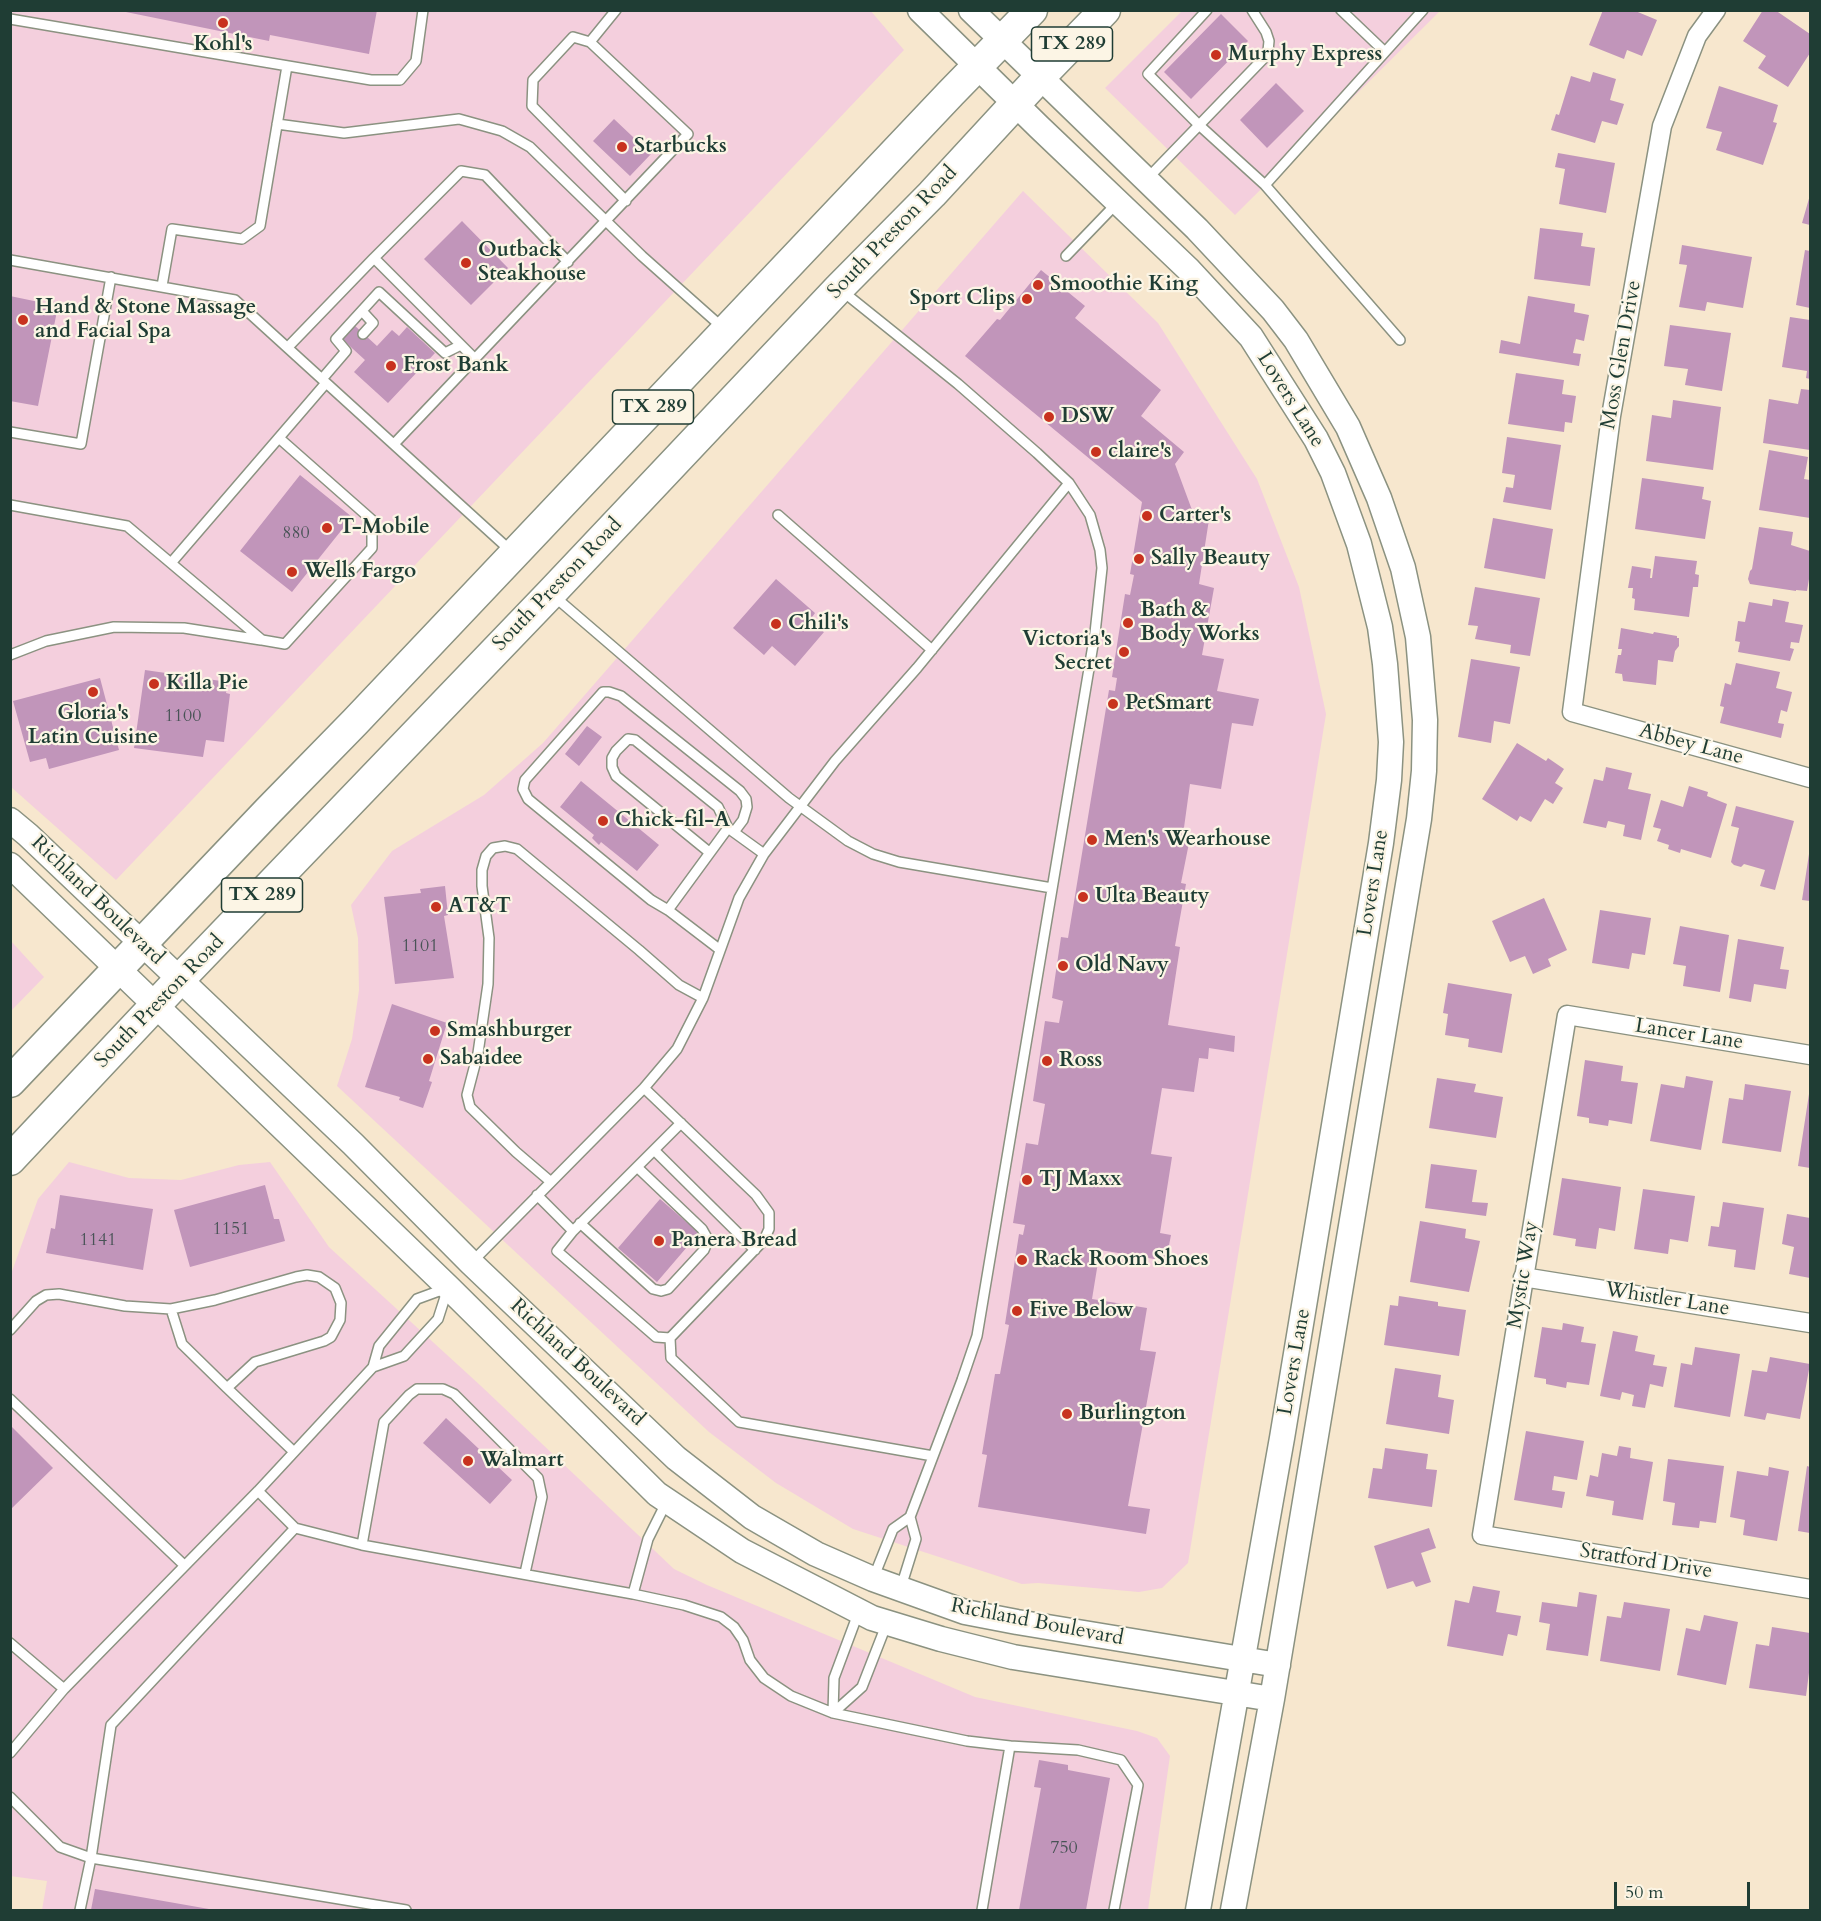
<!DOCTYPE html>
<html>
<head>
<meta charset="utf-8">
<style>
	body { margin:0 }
	#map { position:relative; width:1821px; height:1921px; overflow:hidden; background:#f7e7ce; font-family:Cardo,serif }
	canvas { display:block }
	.frame { position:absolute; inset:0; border:12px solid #1f3d34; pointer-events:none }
	.scale { position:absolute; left:1614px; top:1882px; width:136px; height:27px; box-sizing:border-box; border:3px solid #1f3d34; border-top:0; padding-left:8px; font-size:18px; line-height:21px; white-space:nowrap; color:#1f3d34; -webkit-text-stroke:4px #fcf5e5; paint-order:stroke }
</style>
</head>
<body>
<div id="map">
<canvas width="1821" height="1921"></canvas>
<div class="frame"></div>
<div class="scale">50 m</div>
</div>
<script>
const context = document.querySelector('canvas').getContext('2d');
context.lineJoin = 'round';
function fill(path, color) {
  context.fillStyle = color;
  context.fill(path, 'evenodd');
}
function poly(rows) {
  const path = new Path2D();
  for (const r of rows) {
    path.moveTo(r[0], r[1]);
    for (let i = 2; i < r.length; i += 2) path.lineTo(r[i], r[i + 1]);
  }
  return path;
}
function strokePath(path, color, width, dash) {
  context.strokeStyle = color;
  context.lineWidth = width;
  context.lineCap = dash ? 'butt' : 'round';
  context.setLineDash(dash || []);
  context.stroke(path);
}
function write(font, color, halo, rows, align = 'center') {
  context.font = font + ' Cardo,serif';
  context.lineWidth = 4.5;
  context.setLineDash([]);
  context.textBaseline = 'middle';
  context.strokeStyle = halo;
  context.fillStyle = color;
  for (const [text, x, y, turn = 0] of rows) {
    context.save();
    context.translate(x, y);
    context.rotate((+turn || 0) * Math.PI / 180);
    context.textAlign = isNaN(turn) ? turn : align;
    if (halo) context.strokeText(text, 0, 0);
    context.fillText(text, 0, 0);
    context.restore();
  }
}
fill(poly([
	[870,10,904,50,116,880,11,787,11,11],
	[1182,11,1440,11,1235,215,1105,88],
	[1023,191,1158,323,1257,479,1299,587,1326,714,1188,1563,1162,1588,1139,1592,1038,1583,1022,1584,853,1529,776,1483,709,1432,337,1086,352,1039,359,990,358,938,351,905,392,851,484,795,543,743],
	[10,940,44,977,11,1011,10,1011],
	[69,1162,129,1178,181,1180,239,1165,270,1162,329,1247,481,1386,674,1569,707,1585,975,1697,1137,1731,1157,1738,1170,1756,1148,1910,42,1910,47,1881,10,1876,10,1277,38,1199]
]), '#f4cfdd');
fill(poly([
	[116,10,377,10,369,54,270,35,269,41],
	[1603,10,1633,10,1657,20,1642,56,1627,50,1624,59,1589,45],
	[1763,10,1775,10,1810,34,1810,53,1788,87,1758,68,1766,56,1743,41],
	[1221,14,1248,41,1191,99,1164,72],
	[1593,72,1616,79,1610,100,1624,104,1617,125,1602,121,1595,143,1551,130,1556,114,1559,115,1571,76,1590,82],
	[1276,83,1304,111,1267,148,1240,120],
	[1719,86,1778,105,1773,122,1777,123,1763,165,1716,150,1722,132,1706,128],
	[614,119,651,154,630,176,593,141],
	[1558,153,1615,163,1606,213,1559,204,1565,169,1555,167],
	[1810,195,1810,225,1802,223],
	[462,221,508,268,471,305,424,259],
	[1540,228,1583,233,1581,246,1595,248,1590,286,1534,279],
	[1682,245,1752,257,1743,308,1707,302,1705,311,1679,307,1687,265,1679,264],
	[1805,250,1810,251,1810,308,1796,305],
	[1041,270,1085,306,1075,318,1161,390,1141,416,1184,452,1175,464,1192,510,1210,513,1199,584,1214,588,1202,655,1224,659,1217,691,1259,699,1253,726,1232,723,1221,789,1190,784,1182,842,1189,843,1181,883,1186,884,1175,946,1180,947,1168,1025,1235,1036,1234,1052,1209,1048,1208,1059,1199,1058,1194,1092,1162,1088,1151,1154,1172,1157,1160,1233,1171,1235,1166,1261,1100,1250,1092,1299,1147,1308,1140,1350,1156,1352,1128,1506,1150,1509,1146,1534,978,1507,987,1455,982,1454,995,1374,1000,1374,1009,1325,1005,1324,1019,1234,1023,1235,1025,1225,1013,1223,1026,1143,1038,1145,1045,1104,1033,1101,1045,1021,1059,1023,1063,1001,1052,998,1061,937,1068,938,1109,690,1115,691,1117,678,1112,677,1125,594,1130,595,1134,575,1130,574,1142,502,965,356,997,319,1000,320],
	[10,296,58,306,38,406,10,401],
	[1528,296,1575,304,1574,312,1589,315,1584,341,1576,339,1573,353,1581,354,1579,366,1499,353,1501,340,1520,344],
	[1790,317,1810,320,1810,379,1806,378,1807,371,1782,367],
	[354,325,377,346,392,330,399,336,407,327,435,353,388,403,354,372,365,360,341,338],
	[1670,325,1731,333,1722,391,1685,385,1688,369,1664,366],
	[1516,373,1564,380,1562,394,1576,396,1572,423,1565,422,1564,432,1508,424],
	[1801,389,1810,390,1810,450,1763,443,1769,399,1798,404],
	[1673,400,1721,407,1713,470,1646,461,1652,415,1671,418],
	[1507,437,1561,445,1551,510,1503,502,1506,487,1513,488,1515,475,1502,473],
	[1769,450,1808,457,1804,479,1810,480,1810,518,1759,510],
	[300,475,352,517,292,592,240,551],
	[1642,478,1704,487,1702,499,1711,501,1705,539,1635,529],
	[1493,518,1553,529,1545,579,1484,568],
	[1759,527,1793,532,1791,545,1810,551,1810,573,1807,591,1796,590,1796,591,1750,584,1748,579,1750,571,1752,569],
	[1655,556,1697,561,1695,574,1699,575,1698,587,1693,587,1689,617,1634,610,1635,599,1632,598,1633,588,1628,588,1632,566,1651,569,1650,578,1652,578],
	[776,579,815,613,810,620,824,632,795,666,772,646,764,655,733,628],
	[1475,587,1540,598,1530,656,1510,653,1511,645,1475,639,1478,626,1468,625],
	[1773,599,1789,602,1785,622,1803,625,1799,643,1791,642,1790,648,1794,649,1790,661,1738,652,1740,642,1735,641,1738,621,1745,622,1749,602,1772,606],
	[1621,628,1653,634,1654,632,1677,636,1677,638,1679,638,1679,646,1675,651,1673,662,1658,660,1656,685,1623,681,1622,674,1615,673,1618,655,1621,655,1622,649,1618,649],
	[1471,659,1520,667,1510,724,1494,721,1491,743,1458,737],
	[1736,663,1780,672,1776,688,1792,692,1787,712,1781,710,1778,723,1784,724,1781,738,1720,723,1724,707,1720,706,1725,683,1731,685],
	[145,670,228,682,226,693,230,694,224,742,206,740,203,757,134,748],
	[100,678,119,750,49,769,46,758,30,762,13,701],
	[587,726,602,737,579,766,565,754],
	[1517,743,1546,761,1548,758,1564,769,1555,783,1563,788,1553,804,1545,799,1531,822,1520,816,1517,821,1482,799],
	[1606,767,1632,773,1628,789,1651,794,1641,840,1623,836,1625,825,1608,821,1606,828,1583,823,1594,779,1603,781],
	[581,781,659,845,637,871,601,842,599,845,592,838,594,835,560,807],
	[1689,786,1708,792,1707,796,1727,804,1711,858,1681,849,1680,853,1668,849,1669,845,1657,841,1661,829,1653,827,1661,800,1683,807],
	[1736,806,1794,821,1775,890,1760,886,1765,870,1744,864,1741,867,1734,865,1731,862,1739,828,1731,826],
	[1809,854,1810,854,1810,901,1802,900],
	[445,886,448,915,444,916,454,978,395,984,384,897,421,893,420,889],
	[1544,898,1567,950,1548,959,1551,966,1533,974,1525,956,1510,962,1492,921],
	[1600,910,1651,918,1645,955,1632,953,1629,969,1592,963],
	[1680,926,1729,935,1720,992,1683,986,1686,966,1673,964],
	[1738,939,1784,947,1780,969,1789,970,1786,989,1754,984,1751,1002,1729,998],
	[1448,983,1512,994,1502,1053,1468,1047,1469,1039,1445,1035,1448,1014,1443,1013],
	[392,1004,447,1023,429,1081,432,1082,423,1108,399,1100,400,1097,365,1087],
	[1585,1060,1623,1066,1621,1081,1638,1083,1632,1124,1609,1120,1608,1126,1589,1123,1589,1118,1577,1116],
	[1686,1076,1713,1081,1701,1150,1650,1141,1661,1084,1684,1088],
	[1437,1078,1476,1084,1474,1092,1503,1097,1496,1138,1429,1128],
	[1745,1084,1791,1091,1781,1152,1722,1143,1729,1098,1743,1100],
	[1809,1094,1810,1094,1810,1168,1798,1166],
	[1431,1164,1477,1170,1472,1202,1488,1203,1486,1216,1425,1208],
	[1562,1178,1621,1187,1615,1231,1599,1228,1596,1249,1575,1246,1576,1239,1553,1235],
	[265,1185,274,1219,279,1219,285,1241,190,1267,174,1210],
	[1643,1189,1695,1196,1688,1242,1670,1239,1668,1254,1634,1249],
	[60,1195,153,1209,143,1270,46,1253,51,1228,55,1229],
	[660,1199,699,1233,657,1282,618,1248],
	[1723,1202,1764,1208,1755,1270,1734,1267,1736,1250,1708,1246,1711,1226,1719,1227],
	[1787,1214,1810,1218,1810,1278,1789,1274,1794,1247,1782,1244],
	[1420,1221,1466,1229,1465,1238,1480,1241,1469,1292,1410,1282],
	[1399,1296,1438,1302,1438,1306,1466,1310,1459,1356,1384,1345,1390,1305,1398,1306],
	[1563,1323,1584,1327,1581,1342,1596,1344,1589,1385,1567,1382,1566,1388,1546,1384,1546,1379,1534,1377,1542,1327,1562,1330],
	[1613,1331,1638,1336,1635,1351,1655,1355,1653,1365,1667,1367,1663,1387,1650,1384,1645,1408,1632,1406,1634,1395,1622,1392,1620,1400,1600,1396],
	[1695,1347,1740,1354,1730,1417,1674,1407,1681,1363,1692,1365],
	[1770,1357,1810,1364,1800,1419,1767,1413,1765,1420,1744,1416,1752,1370,1767,1372],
	[1395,1368,1441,1375,1438,1397,1454,1400,1449,1434,1386,1424],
	[446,1418,512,1480,490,1504,423,1443],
	[10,1425,53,1468,10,1510],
	[1526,1431,1584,1441,1577,1480,1554,1476,1552,1490,1565,1492,1562,1508,1514,1500],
	[1619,1446,1631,1448,1630,1458,1653,1462,1643,1520,1612,1515,1614,1501,1586,1496,1590,1475,1598,1477,1602,1453,1617,1456],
	[1385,1448,1428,1454,1426,1469,1437,1470,1432,1507,1368,1498,1373,1468,1382,1469],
	[1668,1459,1724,1466,1716,1523,1700,1521,1699,1528,1672,1525,1675,1503,1663,1501],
	[1807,1466,1810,1467,1810,1533,1798,1531],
	[1769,1467,1789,1471,1777,1541,1743,1535,1745,1520,1730,1517,1737,1471,1768,1476],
	[1429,1528,1436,1548,1421,1553,1431,1582,1416,1587,1413,1581,1387,1589,1374,1546],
	[1473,1586,1500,1591,1496,1612,1521,1616,1517,1636,1508,1634,1503,1656,1447,1646,1455,1600,1469,1603],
	[1579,1592,1597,1595,1588,1656,1546,1650,1550,1624,1539,1622,1542,1602,1577,1607],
	[1624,1602,1670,1609,1660,1671,1600,1661,1607,1616,1621,1618],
	[1704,1615,1738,1622,1726,1685,1677,1675,1686,1628,1700,1631],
	[1772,1627,1810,1633,1810,1665,1806,1696,1749,1688,1756,1644,1769,1646],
	[1039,1760,1068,1765,1068,1770,1110,1778,1086,1910,1019,1910,1041,1788,1034,1787],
	[95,1889,209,1909,209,1910,91,1910]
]), '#c195ba');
const service = poly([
	[1207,10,1148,74,1199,125,1265,185,1423,10],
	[1341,10,1385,52],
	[10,19,371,80,400,80,416,61,423,10],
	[590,42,573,37,533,80,532,106,626,201],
	[277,124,344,133,459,119,502,131,530,147,642,256,723,328],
	[1146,180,1263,59,1268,51,1269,41,1266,32,1252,10],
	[1265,185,1400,340],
	[1066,256,1118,202],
	[374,258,461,171,485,175,568,262],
	[10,260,235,300,512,552],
	[162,286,172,229,242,239,260,226,287,66],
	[841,290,958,384,1037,453,1069,483,1090,515,1100,550,1102,568,1095,633,977,1336,962,1380,910,1517,893,1529,873,1579],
	[362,311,373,323,363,334],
	[288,347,374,258,475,359],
	[322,379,346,351,336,339,379,292,445,353,461,345],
	[10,432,81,444,111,277],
	[394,444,688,134,590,42,616,10],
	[10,505,127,526,262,640,285,644,372,548,372,520,279,438],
	[778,515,932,650],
	[171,563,326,383],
	[555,597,789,798,848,841,873,854,899,862,1052,888],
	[10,655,46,641,114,627,184,628,261,640],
	[709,852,616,776,612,767,612,758,616,751,628,739,635,740,718,807,728,828],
	[668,910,651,900,528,799,523,789,525,780,603,692,609,692,621,696,740,791,746,799,747,807,743,820,734,832],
	[719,949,668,910,728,828,764,854],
	[644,1088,756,1195,769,1213,769,1229,764,1240,670,1338,671,1358,739,1422,933,1456],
	[654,1150,755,1250],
	[551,1182,516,1152,470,1107,467,1095,478,1053,488,984,489,938,482,886,482,870,486,856,493,848,505,846,517,849,639,950,679,985,703,998],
	[537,1195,573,1231,681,1123],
	[580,1223,653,1289,661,1291,668,1289,704,1250,707,1243,706,1236,702,1229,637,1167],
	[573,1231,557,1251,656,1337,670,1338],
	[471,1263,644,1088,677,1049,703,998,739,898,764,854,835,761,917,668,1069,483],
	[171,1309,182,1344,227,1388],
	[10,1330,36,1301,46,1295,59,1294,125,1306,171,1309,215,1300,296,1277,307,1275,319,1277,335,1288,341,1303,340,1320,331,1337,324,1341,255,1362,227,1388,293,1451],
	[373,1367,379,1346,417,1299,447,1288],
	[10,1399,184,1565],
	[258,1491,295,1528,362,1545,633,1594,684,1605,721,1617,734,1627,743,1640,750,1660,764,1678,791,1696,833,1713,967,1741,1010,1746,1078,1750,1121,1760,1138,1785,1114,1910],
	[295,1528,111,1725,91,1858,406,1910],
	[362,1545,384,1422,409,1395,417,1389,443,1389,454,1394,538,1478,542,1497,525,1573],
	[901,1587,916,1539,910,1517],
	[633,1594,648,1539,666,1503],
	[10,1643,64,1689],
	[833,1713,862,1687,887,1623],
	[833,1713,834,1678,859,1611],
	[10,1753,64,1689,258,1491,373,1367,404,1356,438,1319,447,1291],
	[10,1797,60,1847,91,1858,80,1910],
	[982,1910,1010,1746]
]);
const minor = poly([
	[1716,10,1697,36,1662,126,1611,416,1572,712,1810,778],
	[1810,1055,1567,1015,1482,1535,1810,1589],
	[1523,1277,1810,1323]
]);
const tertiary = poly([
	[920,10,1039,127,1188,269,1251,337,1316,439,1333,473,1359,544,1380,627,1385,664,1391,742,1389,780,1381,843,1282,1438,1198,1910],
	[971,10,1197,229,1273,310,1296,340,1348,427,1379,498,1403,568,1418,637,1425,720,1424,771,1419,819,1272,1699,1233,1910],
	[10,820,28,835,353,1144,471,1263,676,1458,752,1517,816,1554,873,1579,965,1612,1017,1622,1278,1665],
	[10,865,448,1287,657,1494,742,1551,872,1618,941,1639,1013,1657,1272,1699]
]);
const primary = poly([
	[10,1082,269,810,355,722,951,93,1032,10],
	[10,1160,180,979,551,593,839,288,932,194,1039,78,1105,10]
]);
strokePath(service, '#8b9281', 12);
strokePath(minor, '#8b9281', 21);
strokePath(tertiary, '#8b9281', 27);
strokePath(primary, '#8b9281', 33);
strokePath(service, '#fff', 9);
strokePath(minor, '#fff', 18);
strokePath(tertiary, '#fff', 24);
strokePath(primary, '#fff', 30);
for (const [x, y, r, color] of [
	[223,23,6,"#c8321e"],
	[1216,55,6,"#c8321e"],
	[622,147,6,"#c8321e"],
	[466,263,6,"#c8321e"],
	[1038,285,6,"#c8321e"],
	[1027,299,6,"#c8321e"],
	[23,320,6,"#c8321e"],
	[391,366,6,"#c8321e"],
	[1049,417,6,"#c8321e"],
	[1096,452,6,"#c8321e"],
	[1147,516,6,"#c8321e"],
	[327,528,6,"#c8321e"],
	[1139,559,6,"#c8321e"],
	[292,572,6,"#c8321e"],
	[1128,623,6,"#c8321e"],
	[776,624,6,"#c8321e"],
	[1124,652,6,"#c8321e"],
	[154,684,6,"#c8321e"],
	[93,692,6,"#c8321e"],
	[1113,704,6,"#c8321e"],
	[603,821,6,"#c8321e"],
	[1092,840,6,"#c8321e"],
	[1083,897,6,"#c8321e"],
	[436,907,6,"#c8321e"],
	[1063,966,6,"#c8321e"],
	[435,1031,6,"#c8321e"],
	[428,1059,6,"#c8321e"],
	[1047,1061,6,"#c8321e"],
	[1027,1180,6,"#c8321e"],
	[659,1241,6,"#c8321e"],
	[1022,1260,6,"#c8321e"],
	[1017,1311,6,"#c8321e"],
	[1067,1414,6,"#c8321e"],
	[468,1461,6,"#c8321e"]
]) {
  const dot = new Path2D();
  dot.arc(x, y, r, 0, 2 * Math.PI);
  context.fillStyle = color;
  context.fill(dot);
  strokePath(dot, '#fcf5e5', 2);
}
write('18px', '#485356', null, [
	["880",296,534],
	["1100",183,717],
	["1101",420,947],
	["1151",231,1230],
	["1141",98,1241],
	["750",1064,1849]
]);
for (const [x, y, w] of [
	[1072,44,81],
	[653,407,81],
	[262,895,81]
]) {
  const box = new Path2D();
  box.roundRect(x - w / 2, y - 17, w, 34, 4.5);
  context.fillStyle = '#fcf5e5';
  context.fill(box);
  strokePath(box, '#1f3d34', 1.5);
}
write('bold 20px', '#1f3d34', null, [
	["TX 289",1072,44],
	["TX 289",653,407],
	["TX 289",262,895]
]);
write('bold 21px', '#1f3d34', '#fcf5e5', [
	["Kohl's",223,45,"center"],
	["Murphy Express",1228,55],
	["Starbucks",634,147],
	["Outback",478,251],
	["Steakhouse",478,275],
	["Smoothie King",1050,285],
	["Sport Clips",1015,299,"right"],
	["Hand & Stone Massage",35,308],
	["and Facial Spa",35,332],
	["Frost Bank",403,366],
	["DSW",1061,417],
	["claire's",1108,452],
	["Carter's",1159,516],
	["T-Mobile",339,528],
	["Sally Beauty",1151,559],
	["Wells Fargo",304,572],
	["Bath &",1140,611],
	["Body Works",1140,635],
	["Chili's",788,624],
	["Victoria's",1112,640,"right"],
	["Secret",1112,664,"right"],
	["Killa Pie",166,684],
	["PetSmart",1125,704],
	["Gloria's",93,714,"center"],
	["Latin Cuisine",93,738,"center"],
	["Chick-fil-A",615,821],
	["Men's Wearhouse",1104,840],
	["Ulta Beauty",1095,897],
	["AT&T",448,907],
	["Old Navy",1075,966],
	["Smashburger",447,1031],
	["Sabaidee",440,1059],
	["Ross",1059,1061],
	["TJ Maxx",1039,1180],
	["Panera Bread",671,1241],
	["Rack Room Shoes",1034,1260],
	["Five Below",1029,1311],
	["Burlington",1079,1414],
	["Walmart",480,1461]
], 'left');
write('21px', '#1f3d34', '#fcf5e5', [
	["South Preston Road",893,233,-46],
	["Moss Glen Drive",1622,355,-80],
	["Lovers Lane",1290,400,58],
	["South Preston Road",558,585,-46],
	["Abbey Lane",1691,745,15],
	["Lovers Lane",1374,883,-81],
	["Richland Boulevard",97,901,44],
	["South Preston Road",160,1002,-46],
	["Lancer Lane",1689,1035,9],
	["Mystic Way",1524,1275,-81],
	["Whistler Lane",1667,1300,9],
	["Lovers Lane",1295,1362,-80],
	["Richland Boulevard",577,1363,43],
	["Stratford Drive",1646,1562,9],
	["Richland Boulevard",1037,1623,11]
]);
</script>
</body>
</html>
